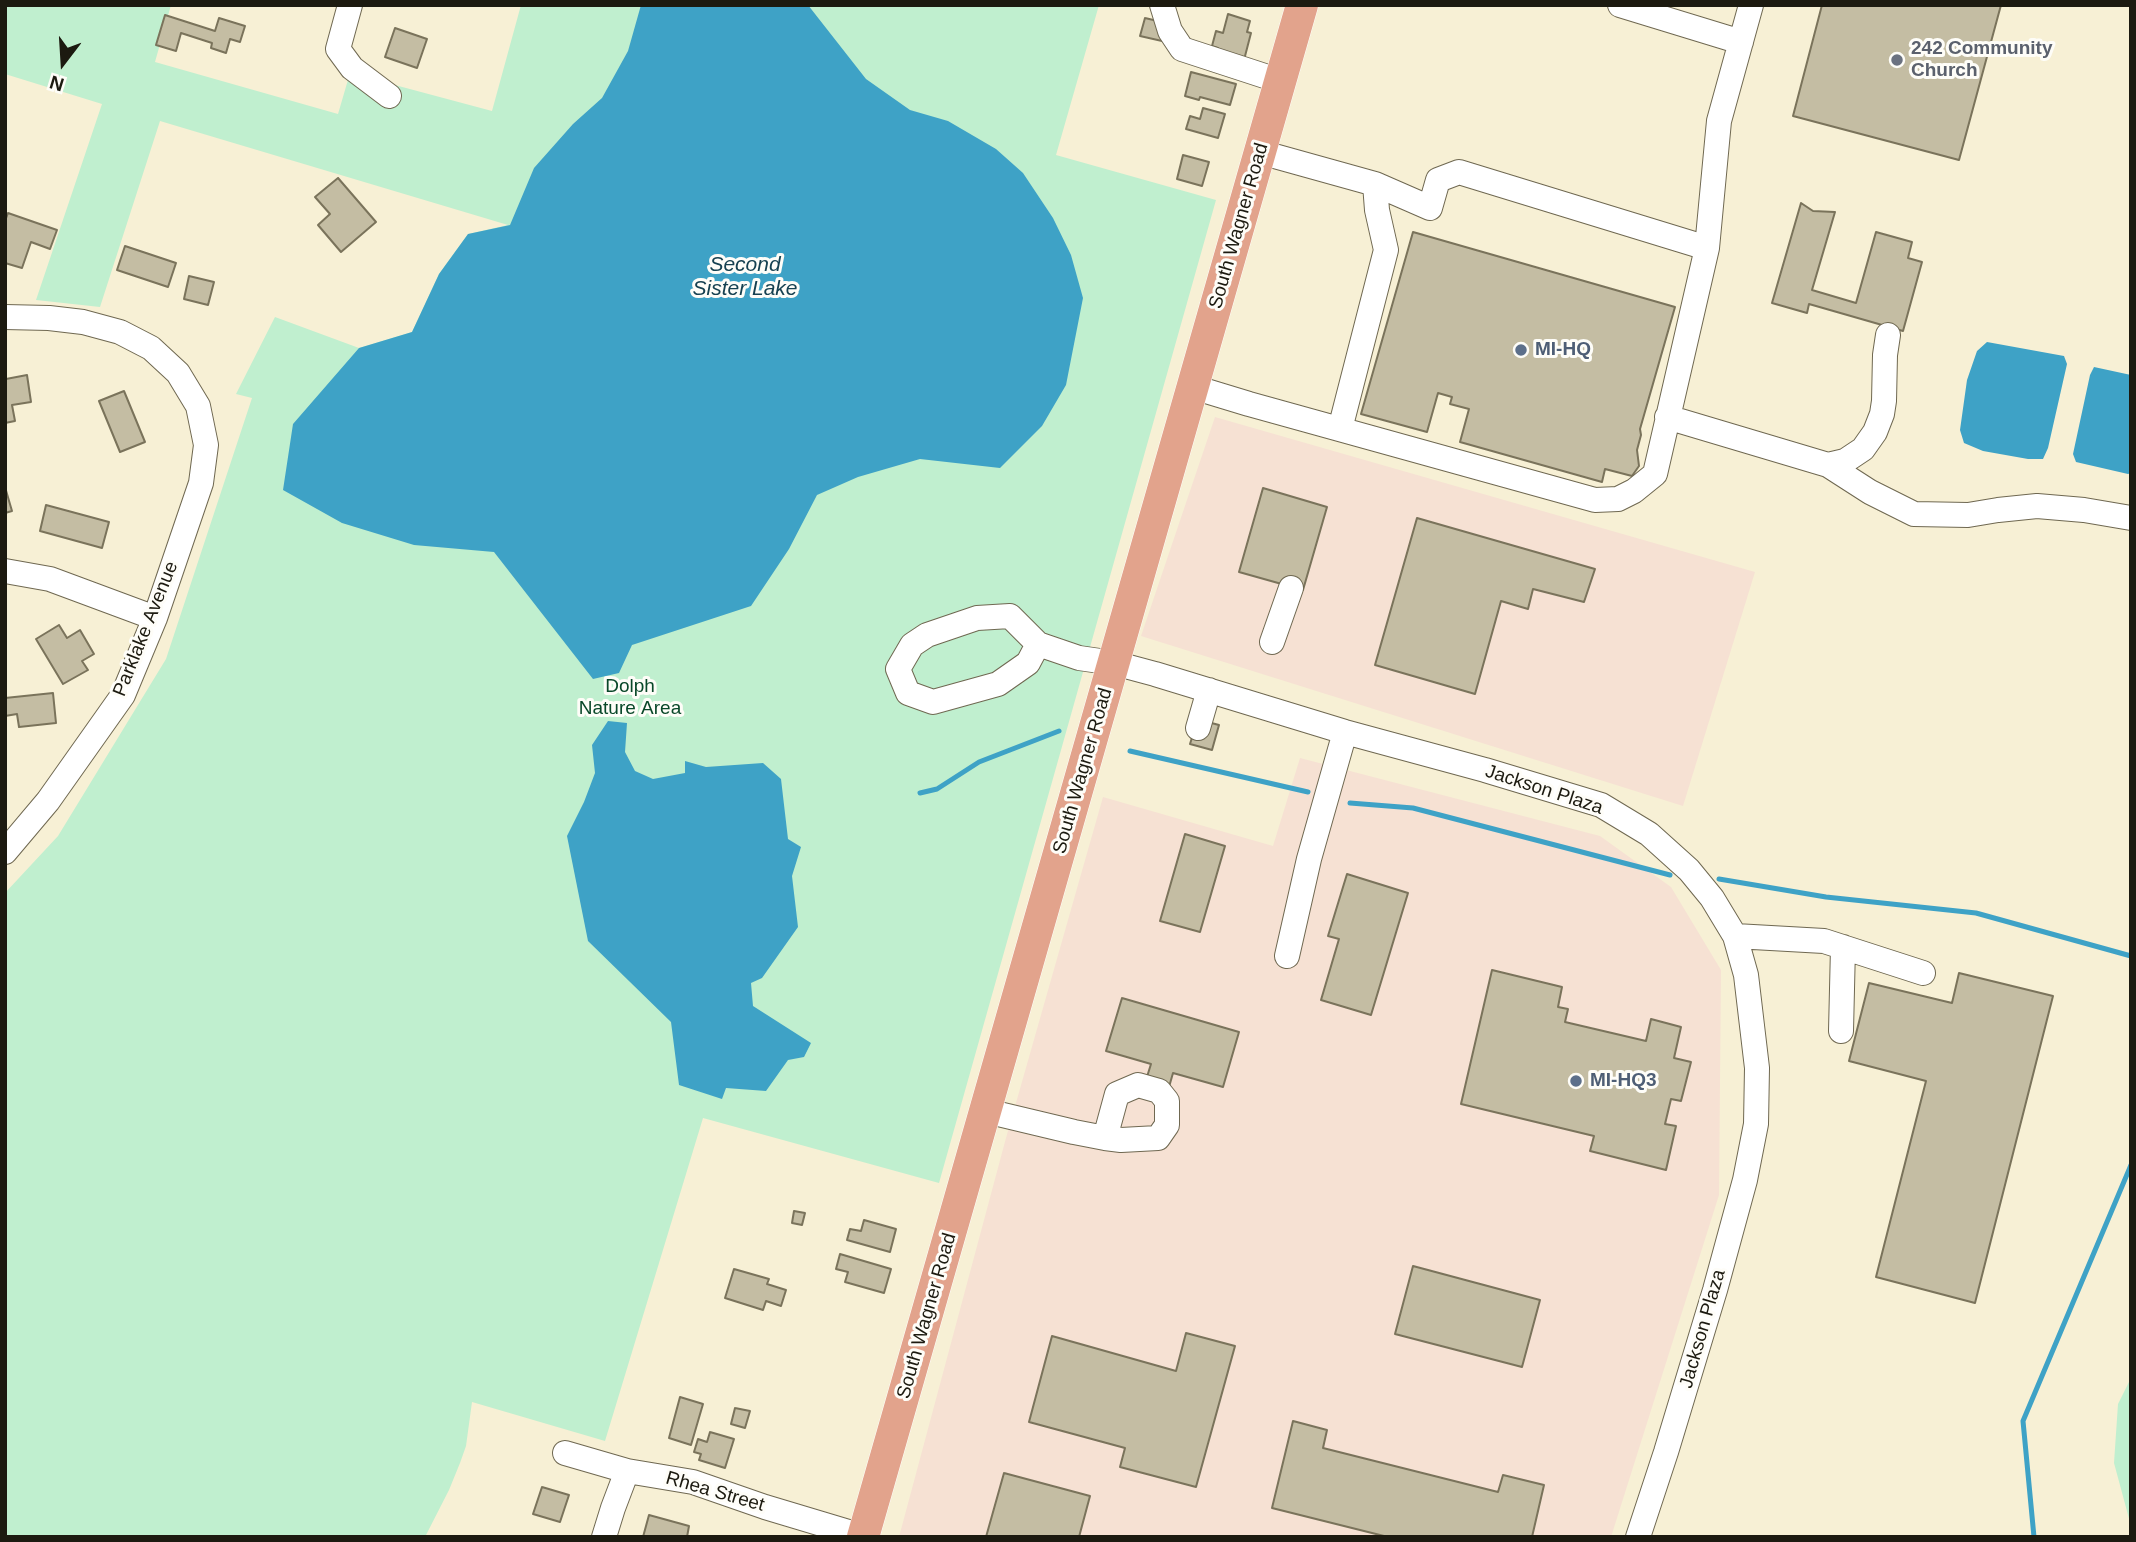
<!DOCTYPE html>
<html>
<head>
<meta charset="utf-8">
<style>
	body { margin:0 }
	#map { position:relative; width:2136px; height:1542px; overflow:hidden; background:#f7f0d5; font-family:Helvetica,sans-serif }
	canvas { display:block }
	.frame { position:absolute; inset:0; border:7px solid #1c1a10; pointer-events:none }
	.north { position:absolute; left:28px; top:28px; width:70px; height:70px; -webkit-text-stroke:5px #fefdf8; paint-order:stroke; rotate:197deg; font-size:19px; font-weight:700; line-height:28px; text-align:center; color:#1c1a10 }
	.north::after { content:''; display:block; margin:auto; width:24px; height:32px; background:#1c1a10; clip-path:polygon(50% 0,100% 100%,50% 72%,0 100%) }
</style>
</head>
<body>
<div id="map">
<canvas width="2136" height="1542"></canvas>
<div class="frame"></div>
<div class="north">N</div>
</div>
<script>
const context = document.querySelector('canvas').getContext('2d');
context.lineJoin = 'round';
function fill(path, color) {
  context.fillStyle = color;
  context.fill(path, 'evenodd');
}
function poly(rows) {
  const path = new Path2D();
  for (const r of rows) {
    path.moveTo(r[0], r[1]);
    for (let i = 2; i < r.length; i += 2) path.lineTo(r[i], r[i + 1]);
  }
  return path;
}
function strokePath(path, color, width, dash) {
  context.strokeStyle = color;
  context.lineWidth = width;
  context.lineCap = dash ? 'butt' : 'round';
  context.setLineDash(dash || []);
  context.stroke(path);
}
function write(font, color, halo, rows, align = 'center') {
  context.font = font + ' Helvetica,sans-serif';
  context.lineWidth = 6;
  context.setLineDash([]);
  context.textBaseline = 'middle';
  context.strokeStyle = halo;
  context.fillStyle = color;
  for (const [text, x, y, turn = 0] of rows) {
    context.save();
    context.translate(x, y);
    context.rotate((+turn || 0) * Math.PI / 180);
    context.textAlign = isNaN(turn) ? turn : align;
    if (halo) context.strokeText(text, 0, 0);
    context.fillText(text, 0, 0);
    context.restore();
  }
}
fill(poly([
	[1215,417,1755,572,1683,806,1141,636],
	[1300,758,1600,836,1671,887,1721,970,1719,1195,1611,1537,899,1537,1006,1138,1103,797,1273,846]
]), '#f6e1d3');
fill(poly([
	[5,5,171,5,155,62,338,114,350,73,492,111,521,5,1099,5,1056,155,1216,200,939,1183,703,1118,605,1441,472,1402,466,1446,460,1463,449,1490,425,1537,5,1537,5,893,58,836,166,659,252,398,236,394,275,317,359,348,412,332,439,274,468,234,508,225,160,121,100,307,36,300,102,104,5,74],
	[2131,1378,2131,1526,2114,1463,2118,1404]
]), '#c0efcf');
fill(poly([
	[641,5,808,5,866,79,910,110,948,121,996,149,1023,173,1053,218,1071,255,1083,298,1066,385,1042,426,1000,468,920,459,858,477,817,495,789,549,751,606,632,645,619,673,593,679,494,552,414,545,342,523,283,490,293,424,359,348,412,332,439,274,468,234,510,225,534,168,573,124,602,98,628,51],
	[1987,342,2064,356,2067,364,2048,448,2043,459,2028,459,1983,451,1964,443,1960,430,1967,380,1977,351],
	[2094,367,2131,375,2131,473,2128,474,2076,462,2073,454,2090,375],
	[608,721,627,723,625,752,635,771,653,779,685,773,685,761,706,767,763,763,781,779,788,839,801,847,792,876,798,927,762,978,751,983,753,1006,811,1043,804,1057,788,1060,766,1091,726,1088,722,1099,679,1085,671,1022,588,941,567,836,584,802,595,773,592,745]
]), '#3ea2c6');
strokePath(poly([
	[1130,751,1308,792],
	[920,793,937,789,979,762,1059,731],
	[1350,803,1413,808,1670,875],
	[1719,879,1826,897,1976,913,2131,956],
	[2034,1537,2023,1421,2131,1165]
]), '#3ea2c6', 5);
const building = poly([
	[1822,5,2001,5,1959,160,1793,116,1822,5],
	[1228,14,1250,21,1247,32,1251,33,1244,60,1217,52,1218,48,1212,46,1216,31,1223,33,1228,14],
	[165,15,215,31,219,18,245,26,240,42,230,39,226,53,211,48,212,43,181,33,176,51,156,45,165,15],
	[1145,18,1166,23,1162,41,1140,36,1145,18],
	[395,28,427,39,417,68,385,57,395,28],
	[1191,72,1236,84,1230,105,1200,97,1199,100,1185,96,1191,72],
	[1203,108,1225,114,1218,138,1186,129,1190,116,1200,119,1203,108],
	[1183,155,1209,162,1202,186,1177,179,1183,155],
	[338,178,376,222,341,252,318,225,330,214,315,197,338,178],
	[1801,203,1813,211,1835,212,1812,290,1856,303,1876,232,1912,242,1908,258,1922,262,1903,331,1809,304,1807,313,1772,303,1801,203],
	[8,213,57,230,50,249,31,242,22,268,5,263,5,221,8,213],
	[1413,232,1675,307,1640,429,1641,435,1637,450,1639,466,1632,476,1605,469,1602,482,1460,442,1469,409,1450,404,1452,397,1438,393,1427,432,1361,414,1413,232],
	[125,246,176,263,168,287,117,270,125,246],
	[189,276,214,282,208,305,184,299,189,276],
	[5,374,6,379,27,375,31,402,12,405,15,421,5,423,5,374],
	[124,391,145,442,120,452,99,401,124,391],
	[5,487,12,511,5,513,5,487],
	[1263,488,1327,507,1303,590,1239,572,1263,488],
	[46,505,109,522,102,548,40,531,46,505],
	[1417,518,1595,569,1584,602,1533,589,1528,609,1501,601,1475,694,1375,665,1417,518],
	[59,625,67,638,80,630,94,654,82,661,88,670,63,684,36,639,59,625],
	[53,693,56,723,19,727,17,714,5,716,5,698,53,693],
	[1204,721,1219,725,1212,750,1190,744,1195,728,1204,721],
	[1185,834,1225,846,1200,932,1160,921,1185,834],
	[1347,874,1408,893,1371,1015,1321,1000,1339,939,1328,936,1347,874],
	[1492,970,1562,987,1558,1007,1568,1009,1565,1022,1646,1041,1651,1019,1681,1027,1674,1058,1691,1062,1681,1101,1671,1099,1665,1124,1676,1126,1666,1170,1590,1151,1594,1136,1461,1104,1492,970],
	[1959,973,2053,996,1975,1303,1876,1277,1926,1081,1849,1061,1869,983,1952,1003,1959,973],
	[1122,998,1239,1032,1223,1087,1173,1073,1169,1087,1146,1080,1151,1064,1106,1051,1122,998],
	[794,1211,805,1213,802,1225,792,1223,794,1211],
	[864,1220,896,1229,890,1252,847,1240,850,1229,861,1231,864,1220],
	[840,1254,891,1269,884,1293,845,1282,848,1272,836,1269,840,1254],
	[1413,1266,1540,1300,1522,1367,1395,1334,1413,1266],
	[734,1269,769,1279,767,1284,786,1290,781,1306,766,1301,763,1310,725,1298,734,1269],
	[1186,1333,1235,1346,1196,1487,1120,1467,1125,1448,1029,1422,1052,1336,1176,1371,1186,1333],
	[680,1397,703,1404,691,1445,669,1438,680,1397],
	[735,1408,750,1411,745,1428,731,1424,735,1408],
	[1293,1421,1327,1430,1323,1448,1498,1492,1503,1475,1544,1485,1532,1537,1388,1537,1272,1508,1293,1421],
	[710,1432,734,1439,725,1468,699,1460,701,1454,694,1452,698,1439,707,1442,710,1432],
	[1004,1473,1090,1496,1079,1537,986,1537,1004,1473],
	[542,1487,569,1495,560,1522,533,1514,542,1487],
	[649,1515,689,1526,687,1537,643,1537,649,1515]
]);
fill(building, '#c4bda3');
strokePath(building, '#7a735b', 2);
const minor = poly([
	[350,5,338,49,352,68,389,96],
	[1162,5,1170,31,1182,49,1280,81],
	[1620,5,1741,42],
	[1260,152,1375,184,1430,208,1438,180,1459,172,1707,248],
	[5,317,49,318,83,322,120,332,151,348,178,373,198,406,206,445,201,483,155,618,123,695,48,801,5,852],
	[1193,387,1249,404,1595,500,1618,499,1634,491,1655,474,1707,248,1719,121,1751,5],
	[1667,417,1828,465,1870,492,1914,514,1968,515,1998,510,2037,506,2084,510,2131,518],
	[1340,429,1386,250,1377,210,1375,184],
	[1828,465,1845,461,1863,449,1875,432,1882,414,1884,401,1885,355,1888,335],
	[5,571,50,579,155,618],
	[1272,642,1291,588],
	[1038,644,1028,663,998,684,933,702,908,693,898,669,912,645,927,635,977,618,1010,616,1038,644,1079,658,1114,663,1155,674,1345,732,1485,770,1601,805,1649,834,1689,870,1712,898,1735,936,1746,975,1757,1068,1756,1124,1745,1180,1715,1290,1666,1452,1638,1537],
	[1198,728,1209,690],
	[1735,936,1824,941,1923,973],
	[1287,956,1309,859,1345,732],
	[1841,1031,1843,947],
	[986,1111,1074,1132,1105,1138,1121,1140,1158,1138,1167,1125,1167,1101,1159,1091,1138,1085,1117,1094,1105,1138],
	[565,1453,627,1471,693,1482,765,1507,865,1537],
	[604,1537,613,1508,627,1471]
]);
const major = poly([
	[863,1537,1302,5]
]);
strokePath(minor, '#6f6851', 26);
strokePath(major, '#fff', 33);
strokePath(minor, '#fff', 24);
strokePath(major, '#e2a38c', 32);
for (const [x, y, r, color] of [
	[1897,60,7,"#6b7280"],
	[1521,350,7,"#5c6f8a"],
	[1576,1081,7,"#5c6f8a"]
]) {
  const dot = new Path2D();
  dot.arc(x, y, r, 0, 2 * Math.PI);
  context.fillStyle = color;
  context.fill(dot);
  strokePath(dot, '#fefdf8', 2.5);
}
write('bold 19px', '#5b616d', '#fefdf8', [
	["242 Community",1911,49],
	["Church",1911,71]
], 'left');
write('19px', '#1c1a10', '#fefdf8', [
	["South Wagner Road",1239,226,-74],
	["Parklake Avenue",146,629,-68],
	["South Wagner Road",1083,771,-74],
	["Jackson Plaza",1544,790,18],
	["South Wagner Road",927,1316,-74],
	["Jackson Plaza",1703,1329,-74],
	["Rhea Street",715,1492,16]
]);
write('bold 19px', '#4e5e75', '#fefdf8', [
	["MI-HQ",1535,350],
	["MI-HQ3",1590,1081]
], 'left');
write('19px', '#094829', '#fefdf8', [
	["Dolph",630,687],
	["Nature Area",630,709]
]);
write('italic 21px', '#164151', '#fefdf8', [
	["Second",745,265],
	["Sister Lake",745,289]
]);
</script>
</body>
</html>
